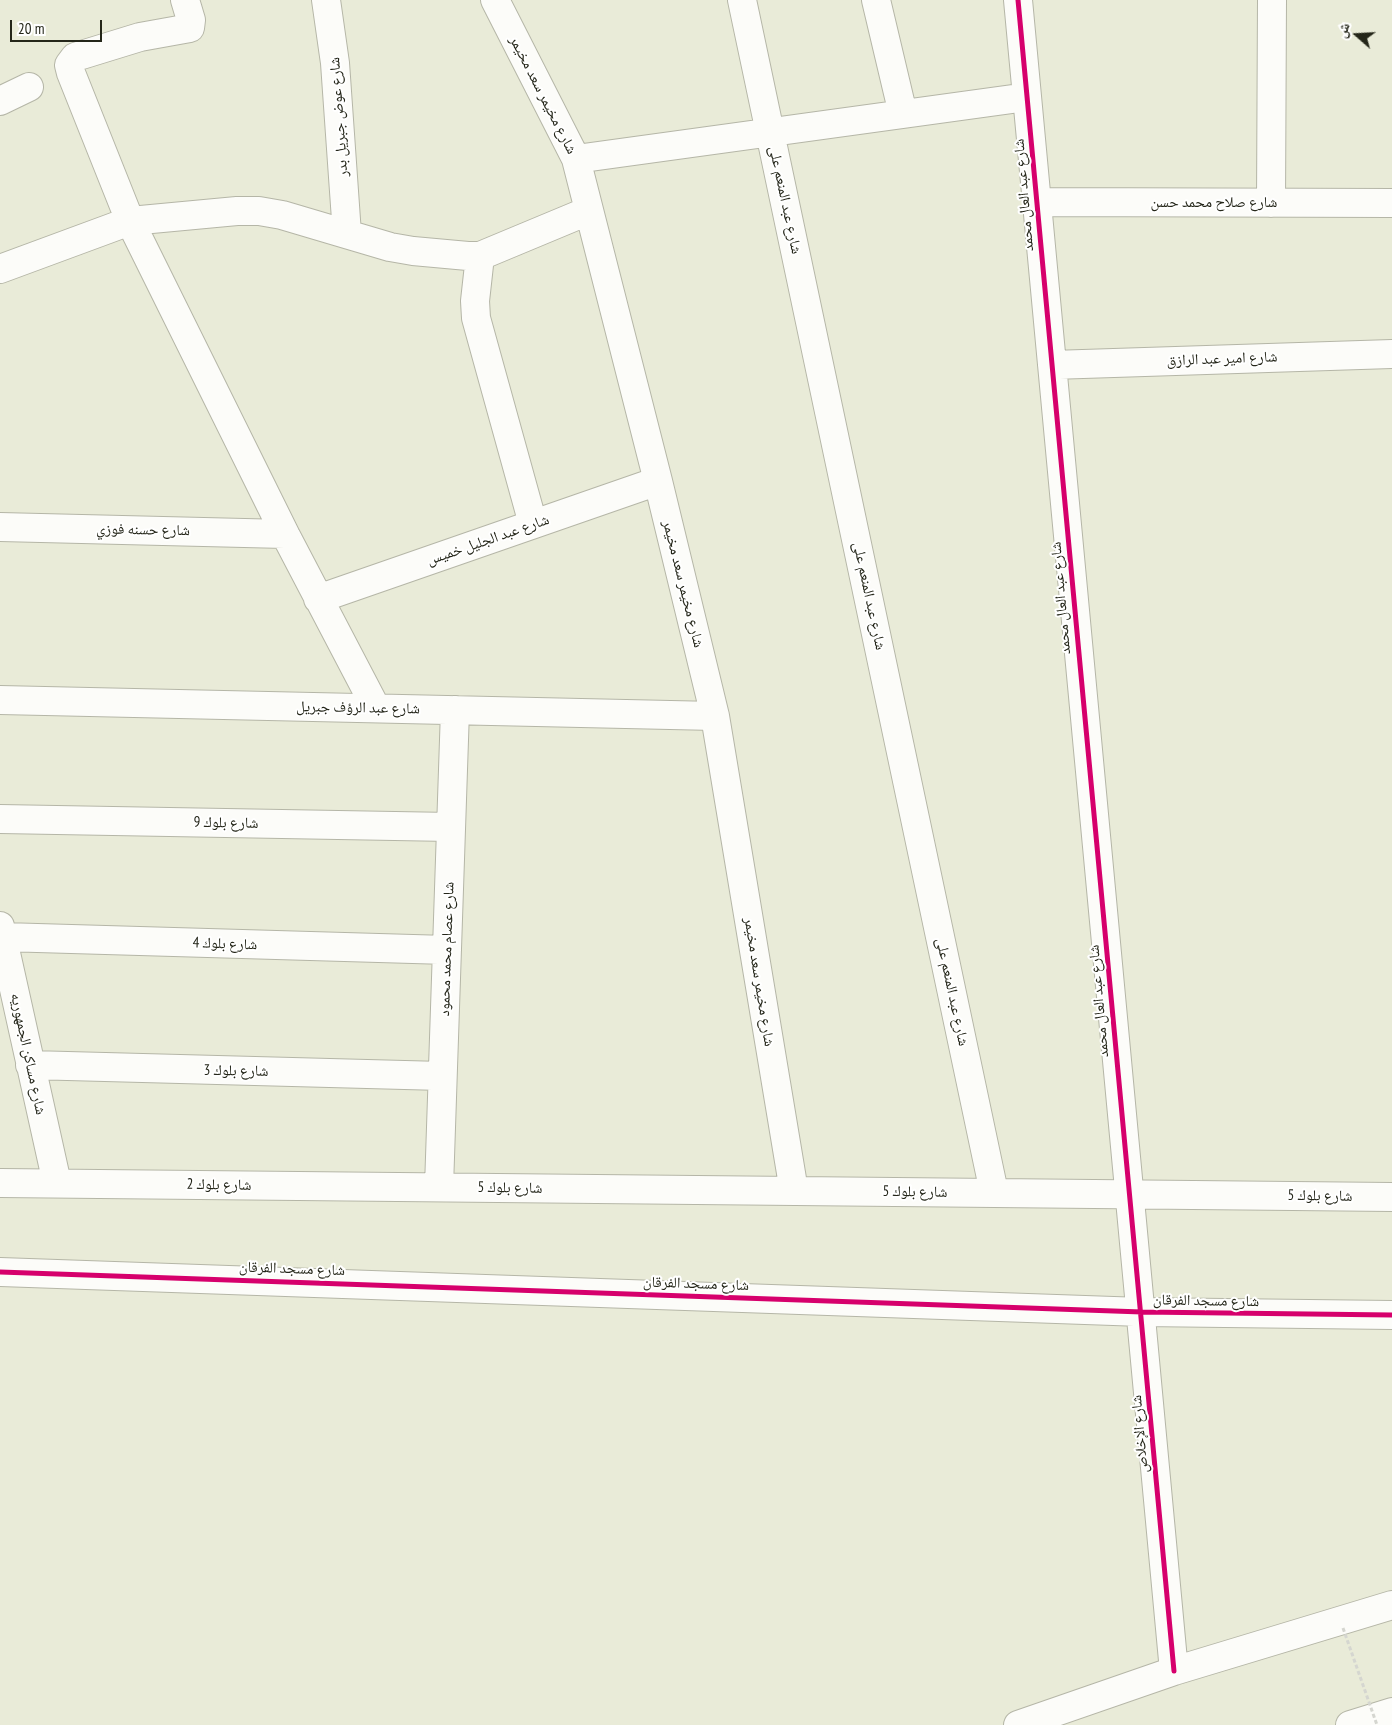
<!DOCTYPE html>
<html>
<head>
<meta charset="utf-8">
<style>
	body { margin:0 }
	#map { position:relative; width:1392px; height:1725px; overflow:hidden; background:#e9ebd8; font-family:"PT Sans Narrow","Noto Naskh Arabic",sans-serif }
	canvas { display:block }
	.north { position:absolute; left:1332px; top:10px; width:50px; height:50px; -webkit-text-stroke:4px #fff; paint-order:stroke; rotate:289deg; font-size:14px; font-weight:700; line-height:20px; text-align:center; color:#242619 }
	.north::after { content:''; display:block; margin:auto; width:18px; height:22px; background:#242619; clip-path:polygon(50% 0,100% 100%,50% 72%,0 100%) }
	.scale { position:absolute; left:10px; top:20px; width:92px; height:22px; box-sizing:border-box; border:2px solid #242619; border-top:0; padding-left:6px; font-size:15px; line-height:18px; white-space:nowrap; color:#242619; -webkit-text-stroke:4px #fff; paint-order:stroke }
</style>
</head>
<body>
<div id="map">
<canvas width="1392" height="1725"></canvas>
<div class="north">ش</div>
<div class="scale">20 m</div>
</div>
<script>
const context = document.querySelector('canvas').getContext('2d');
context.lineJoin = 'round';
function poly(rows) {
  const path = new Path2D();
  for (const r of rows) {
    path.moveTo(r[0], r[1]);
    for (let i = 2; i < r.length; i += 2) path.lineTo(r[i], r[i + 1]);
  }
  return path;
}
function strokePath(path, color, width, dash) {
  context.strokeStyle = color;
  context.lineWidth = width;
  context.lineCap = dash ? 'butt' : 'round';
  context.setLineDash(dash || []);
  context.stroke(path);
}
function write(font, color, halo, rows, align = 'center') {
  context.font = font + ' "PT Sans Narrow","Noto Naskh Arabic",sans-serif';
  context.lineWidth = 4;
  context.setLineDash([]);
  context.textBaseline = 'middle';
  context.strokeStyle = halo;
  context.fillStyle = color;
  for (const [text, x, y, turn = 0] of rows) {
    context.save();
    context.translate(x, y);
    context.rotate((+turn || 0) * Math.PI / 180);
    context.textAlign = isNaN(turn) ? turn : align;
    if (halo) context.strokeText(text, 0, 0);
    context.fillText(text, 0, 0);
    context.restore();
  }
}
const minor = poly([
	[185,0,191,20,190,28,140,37,75,57,69,65,71,73,130,221,285,534,376,708],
	[326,0,335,63,347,234],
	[495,0,576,159,658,481,715,716,794,1191],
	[742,0,994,1192],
	[876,0,903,114],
	[1018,0,1174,1671],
	[0,101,29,87],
	[576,159,1027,97],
	[1037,202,1392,203],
	[1271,203,1272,0],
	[0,269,130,221,237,211,259,211,282,215,390,247,413,251,468,256,480,256],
	[1052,365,1392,354],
	[533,524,476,318,475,301,480,256,588,211],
	[0,527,285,534],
	[318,599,658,481],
	[0,700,715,716],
	[0,819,451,827],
	[0,926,57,1183],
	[3,937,447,950],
	[30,1065,442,1076],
	[0,1183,1392,1197],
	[439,1187,455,710],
	[0,1272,1142,1312,1392,1315],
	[1018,1725,1174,1671,1392,1605]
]);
const highway = poly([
	[1350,1725,1392,1712]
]);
strokePath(minor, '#b5b6a7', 30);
strokePath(highway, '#b5b6a7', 30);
strokePath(minor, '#fcfcf9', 28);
strokePath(highway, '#fcfcf9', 28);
strokePath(poly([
	[1343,1628,1377,1725]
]), '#d5d6d0', 3, [4, 2.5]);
strokePath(poly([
	[1018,0,1174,1671],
	[0,1272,1142,1312,1392,1315]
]), '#d6006c', 5);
write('15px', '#242619', '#fff', [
	["شارع مخيمر سعد مخيمر",543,95,63],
	["شارع عوض جبريل بدر",339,117,-94],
	["شارع عبد العال محمد",1024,195,-95],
	["شارع عبد المنعم على",785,200,78],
	["شارع صلاح محمد حسن",1214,203],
	["شارع امير عبد الرازق",1222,359,-2],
	["شارع حسنه فوزي",143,530,1],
	["شارع عبد الجليل خميس",488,540,-19],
	["شارع مخيمر سعد مخيمر",683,584,76],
	["شارع عبد المنعم على",869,596,78],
	["شارع عبد العال محمد",1061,598,-95],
	["شارع عبد الرؤف جبريل",358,708,1],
	["شارع بلوك 9",226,823,1],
	["شارع بلوك 4",225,944,2],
	["شارع عصام محمد محمود",447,949,-88],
	["شارع مخيمر سعد مخيمر",759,982,81],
	["شارع عبد المنعم على",952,992,78],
	["شارع عبد العال محمد",1099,1001,-95],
	["شارع مساكن الجمهوريه",28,1054,78],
	["شارع بلوك 3",236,1071,1],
	["شارع بلوك 2",219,1185,1],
	["شارع بلوك 5",510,1188,1],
	["شارع بلوك 5",915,1192,1],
	["شارع بلوك 5",1320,1196,1],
	["شارع مسجد الفرقان",292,1269,2],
	["شارع مسجد الفرقان",696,1284,2],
	["شارع مسجد الفرقان",1206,1301,1],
	["شارع الإخلاص",1140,1434,-95]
]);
</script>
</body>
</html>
